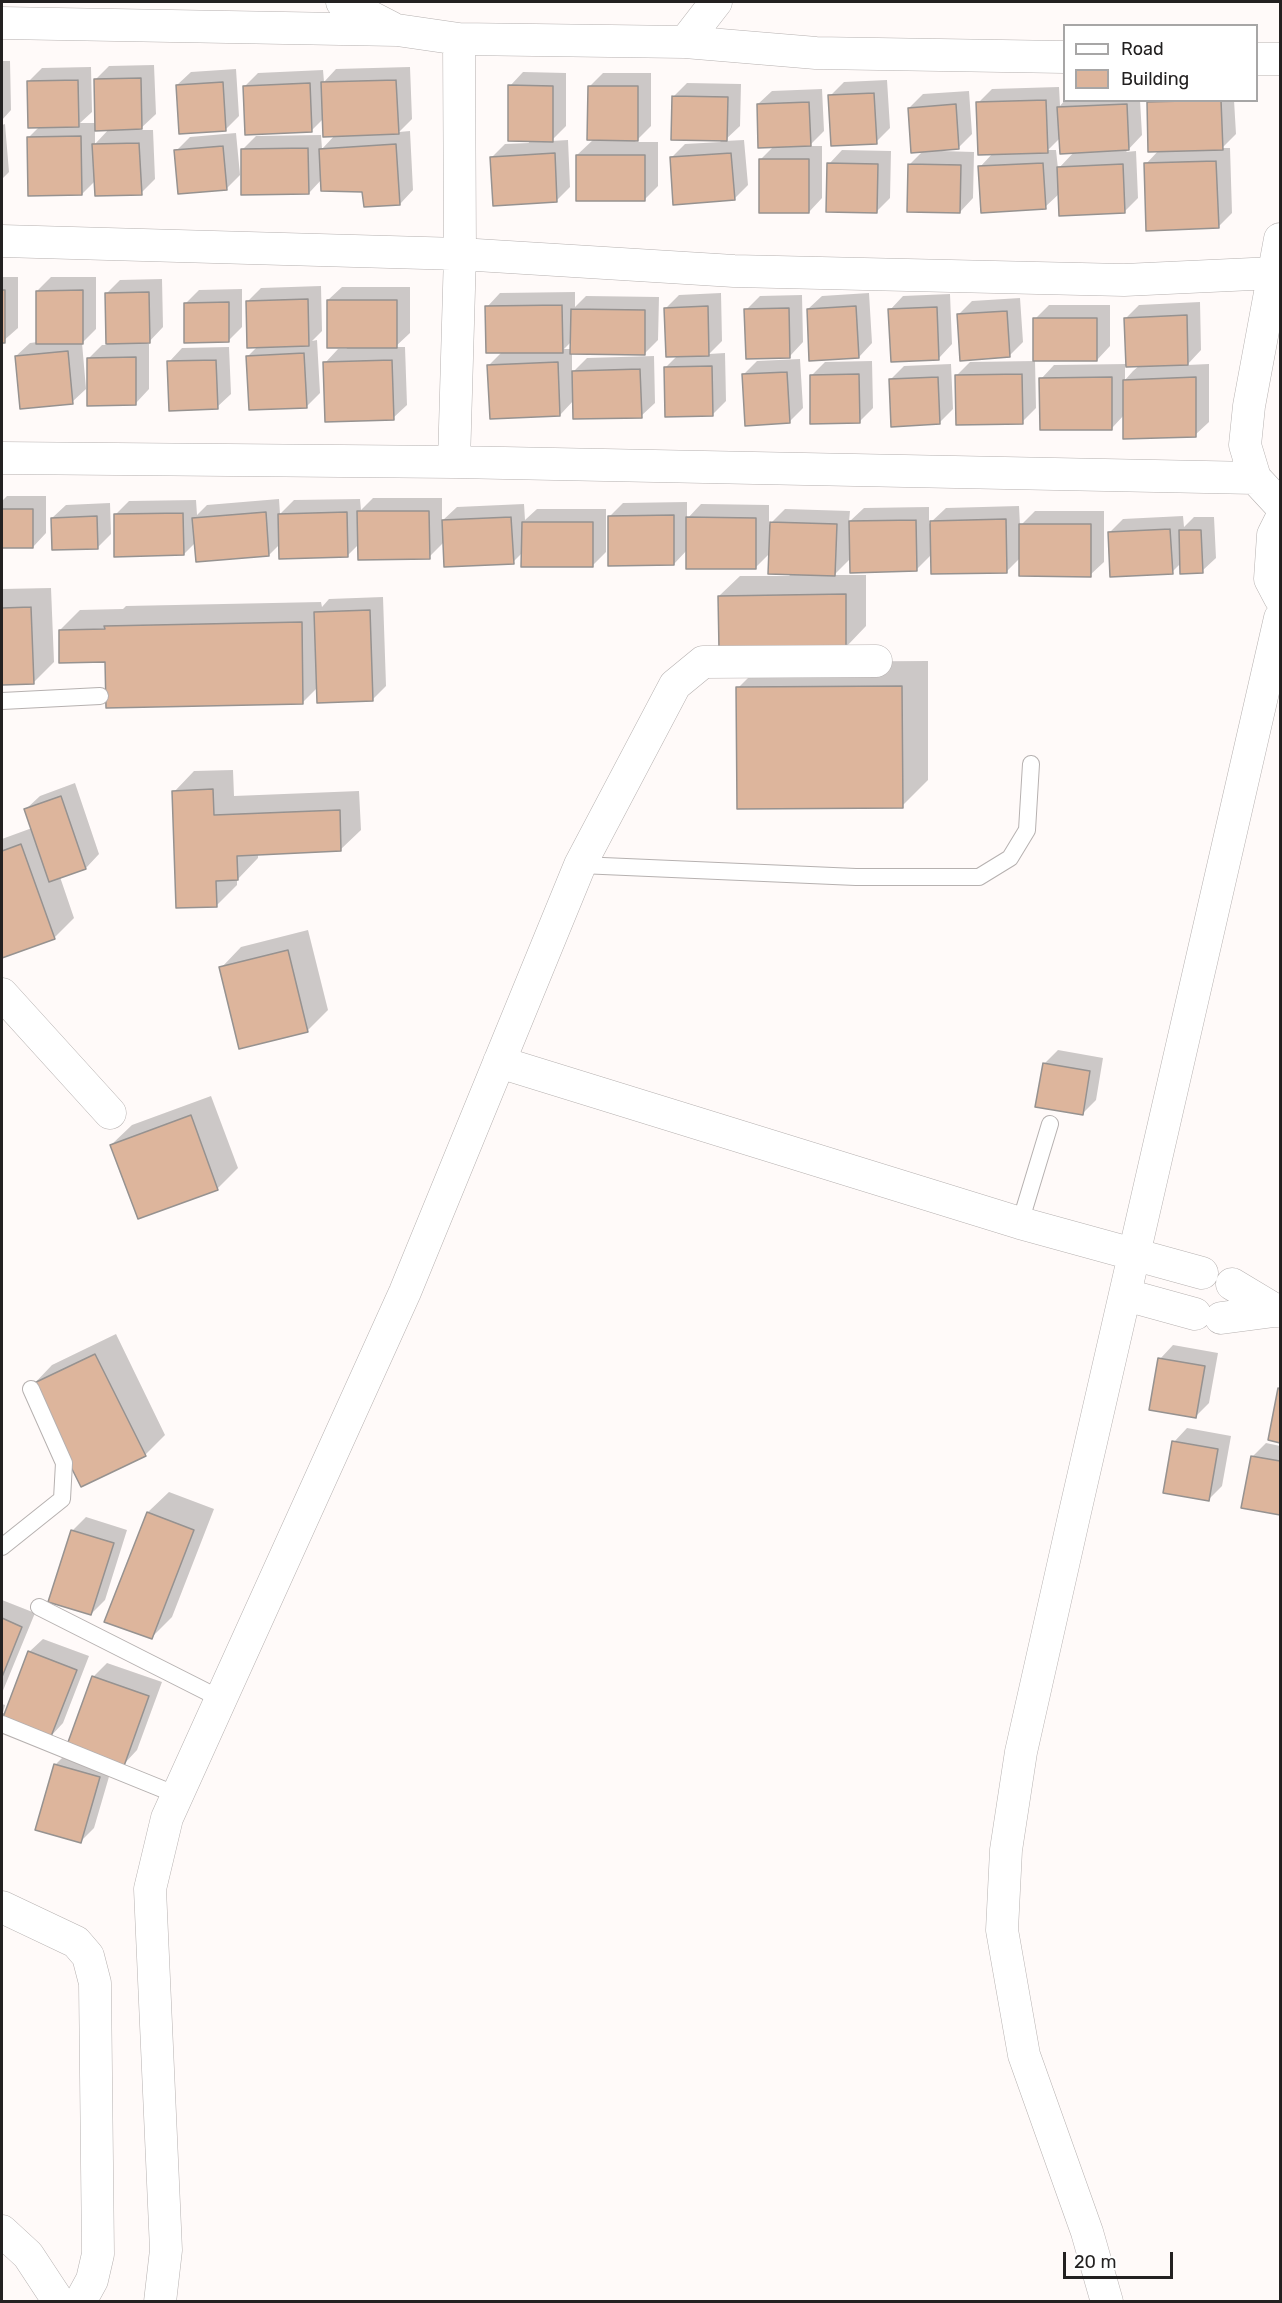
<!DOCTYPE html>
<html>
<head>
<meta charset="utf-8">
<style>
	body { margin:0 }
	#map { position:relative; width:1282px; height:2303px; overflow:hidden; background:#fffaf9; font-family:Rubik,sans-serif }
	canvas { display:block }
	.frame { position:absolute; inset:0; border:3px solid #232121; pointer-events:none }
	.legend { position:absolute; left:1063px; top:24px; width:195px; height:78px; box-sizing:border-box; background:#fff; border:2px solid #a7a6a6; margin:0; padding:8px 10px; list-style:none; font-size:18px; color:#232121 }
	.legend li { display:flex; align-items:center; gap:12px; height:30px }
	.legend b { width:30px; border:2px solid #a7a6a6 }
	.scale { position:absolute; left:1063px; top:2252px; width:110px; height:27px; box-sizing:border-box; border:3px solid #232121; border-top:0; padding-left:8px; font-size:18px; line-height:21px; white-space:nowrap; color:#232121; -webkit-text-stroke:4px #fff; paint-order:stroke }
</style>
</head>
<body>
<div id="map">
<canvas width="1282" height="2303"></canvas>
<div class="frame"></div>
<ul class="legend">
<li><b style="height:8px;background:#fff"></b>Road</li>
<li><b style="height:16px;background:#ddb59c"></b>Building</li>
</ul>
<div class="scale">20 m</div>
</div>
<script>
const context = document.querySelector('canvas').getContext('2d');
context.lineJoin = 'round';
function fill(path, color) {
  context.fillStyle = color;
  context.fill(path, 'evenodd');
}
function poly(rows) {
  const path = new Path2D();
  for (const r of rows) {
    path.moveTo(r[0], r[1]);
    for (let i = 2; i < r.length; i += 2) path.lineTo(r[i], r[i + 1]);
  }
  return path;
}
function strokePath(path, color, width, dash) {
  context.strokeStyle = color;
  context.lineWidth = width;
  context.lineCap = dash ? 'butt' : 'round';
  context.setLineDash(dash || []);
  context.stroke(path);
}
fill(poly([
	[2,61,10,61,11,110,2,120],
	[154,65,156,114,139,130,153,130,155,179,141,193,96,180,82,194,28,138,40,126,28,82,42,68,91,67,92,112,80,123,97,123,95,80,109,66],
	[110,128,95,144,95,129],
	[410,67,412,119,399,132,410,131,413,190,400,204,322,179,309,193,242,150,256,136,321,135,322,149,335,135,324,118,312,130,244,87,258,73,323,70,324,82,336,69],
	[236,69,239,116,225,130,177,85,191,72],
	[523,72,566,73,566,126,551,141,568,140,570,187,557,200,491,158,505,144,529,143,510,86],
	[603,73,651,73,651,126,635,142,658,142,658,186,644,200,577,155,594,139,589,87],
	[887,80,890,128,876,142,830,96,844,82],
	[687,83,741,84,740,126,724,141,744,140,748,185,734,199,671,158,685,144,721,142,673,97],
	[1059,87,1060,106,1065,100,1140,100,1142,135,1126,152,1136,151,1138,198,1125,211,1060,193,1045,207,980,167,993,153,978,103,992,89],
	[1060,138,1075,151,1058,169,1056,150,1048,150],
	[822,89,824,131,809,146,822,146,822,198,809,212,761,159,774,146,758,104,772,91],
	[969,91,972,134,958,148,941,149,941,151,974,152,973,198,960,212,909,165,924,150,909,108,923,94],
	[1151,100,1234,100,1236,134,1222,148,1230,148,1232,213,1218,227,1146,164,1159,150,1148,103],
	[5,124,9,172,2,179,2,125],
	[236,133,240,175,226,189,176,151,190,137],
	[842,150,891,151,890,198,877,211,829,164],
	[2,277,18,277,18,328,2,342,2,386],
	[51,277,96,277,96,329,82,343,86,389,72,402,16,356,30,343,38,342,37,291],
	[162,279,163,327,147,344,149,344,149,389,136,403,88,359,102,345,107,345,106,294,120,280],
	[321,286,322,331,312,341,317,340,320,393,306,407,248,356,258,346,248,301,261,288],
	[342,287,410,287,410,333,395,347,405,347,407,405,393,418,325,363,338,349,347,349,328,300],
	[242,289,242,327,228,341,185,304,199,290],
	[575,292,575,307,586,296,659,297,658,340,645,353,572,352,572,373,587,358,654,356,655,403,641,416,574,400,560,415,489,365,502,352,487,307,500,293],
	[572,341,572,349,564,349],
	[721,293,722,341,709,354,725,353,726,401,712,415,665,368,678,355,666,308,679,295],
	[869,293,872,343,859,357,808,309,822,296],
	[950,294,952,344,939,358,890,310,903,296],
	[802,295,803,342,790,356,746,310,760,296],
	[1020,298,1023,342,1009,356,958,315,972,301],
	[1200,302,1201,350,1187,365,1209,364,1209,422,1195,435,1124,415,1112,428,1041,379,1054,365,1127,364,1126,318,1139,305],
	[1140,365,1133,371,1125,380,1125,366],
	[1049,305,1110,305,1110,346,1097,360,1035,360,1036,408,1022,422,956,376,970,362,1035,361,1035,319],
	[229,347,231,394,217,407,169,362,182,348],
	[800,359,803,408,790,421,744,374,757,361],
	[872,361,873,408,859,422,811,376,825,362],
	[951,364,953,409,939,423,890,380,904,366],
	[7,496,46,496,46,533,33,547,2,547,2,501],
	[373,498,442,498,442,521,457,507,524,504,525,520,537,509,606,509,606,552,592,566,523,552,513,562,444,542,429,557,359,544,348,555,281,543,269,555,196,542,184,554,115,515,129,501,196,500,197,515,207,505,279,499,280,514,294,500,360,499,361,510],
	[687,502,687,519,701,504,769,505,769,525,785,509,850,511,849,522,864,508,929,507,929,524,946,508,1019,506,1020,526,1035,511,1104,511,1104,562,1090,575,1021,557,1006,572,932,554,916,570,851,558,834,575,866,575,866,626,846,647,719,596,740,576,790,576,770,553,755,568,687,550,674,564,609,517,623,503],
	[110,503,111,534,98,547,52,518,66,505],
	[1183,516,1184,527,1194,517,1214,517,1216,558,1202,571,1181,563,1172,572,1109,533,1123,519],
	[51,588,54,662,33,683,2,684,2,589],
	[383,597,386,686,373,699,318,687,303,702,107,661,60,630,80,610,123,609,126,606,321,602,322,607,329,599],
	[928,661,928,780,902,806,738,688,764,662],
	[233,770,234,796,359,791,361,830,340,850,258,853,258,858,237,880,237,885,217,905,174,792,194,771],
	[75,783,99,854,86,868,60,877,74,918,54,938,2,956,2,839,32,828,26,809,40,796],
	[308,930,328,1010,308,1030,241,1047,221,968,241,947],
	[1058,1050,1103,1058,1096,1100,1082,1114,1044,1064],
	[211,1096,238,1168,218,1188,138,1217,111,1145,132,1125],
	[116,1334,165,1435,145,1455,32,1386,52,1365],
	[1173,1345,1218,1353,1209,1403,1195,1417,1160,1359],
	[1280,1388,1280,1441,1270,1439],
	[1187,1428,1231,1436,1222,1486,1209,1499,1174,1442],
	[1266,1443,1280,1446,1280,1514,1243,1507,1252,1457],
	[169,1492,214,1509,172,1617,152,1637,106,1621,148,1512],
	[86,1517,127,1530,105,1600,91,1614,72,1531],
	[2,1600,35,1613,2,1693],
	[43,1639,89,1656,63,1723,50,1737,2,1718,2,1704,5,1705,3,1713,5,1713,29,1652],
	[107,1663,162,1682,137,1750,124,1764,69,1744,94,1676],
	[69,1751,113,1763,94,1828,81,1841,55,1765]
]), '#0003');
const building = poly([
	[141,78,142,129,95,131,94,79,141,78],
	[78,80,79,127,28,128,27,81,78,80],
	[396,80,399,134,323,137,321,82,396,80],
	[223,82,226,131,179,134,176,85,223,82],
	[310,83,312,132,245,135,243,86,310,83],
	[508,85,553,86,553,142,508,141,508,85],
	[588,86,638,86,638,141,587,140,588,86],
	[874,93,877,144,831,146,828,95,874,93],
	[672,96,728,97,727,141,671,140,672,96],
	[1046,100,1048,153,978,155,976,102,1046,100],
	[1221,100,1223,150,1148,152,1147,102,1221,100],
	[809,102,811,146,758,148,757,104,809,102],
	[956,104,959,149,911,153,908,108,956,104],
	[1127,104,1129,150,1060,154,1057,107,1127,104],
	[81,136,82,195,28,196,27,137,81,136],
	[139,143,142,195,95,196,92,144,139,143],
	[396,144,400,205,364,207,362,192,321,191,319,149,396,144],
	[223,146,227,190,178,194,174,150,223,146],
	[308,148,309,194,241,195,241,149,308,148],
	[555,153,557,202,493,206,490,157,555,153],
	[731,153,735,200,673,205,670,157,731,153],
	[576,155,645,155,645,201,576,201,576,155],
	[759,159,809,159,809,213,759,213,759,159],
	[1216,161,1219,228,1146,231,1144,163,1216,161],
	[827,163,878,164,877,213,826,212,827,163],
	[1043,163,1046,209,981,213,978,166,1043,163],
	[908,164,961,165,960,213,907,212,908,164],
	[1123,164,1125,213,1059,216,1057,167,1123,164],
	[2,290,5,290,5,343,2,343,2,290],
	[83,290,83,344,36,344,36,291,83,290],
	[149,292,150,343,106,344,105,293,149,292],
	[308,299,309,346,247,348,246,301,308,299],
	[327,300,397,300,397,348,327,348,327,300],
	[229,302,229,342,184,343,184,303,229,302],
	[562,305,563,353,486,353,485,306,562,305],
	[708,306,709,356,666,357,664,308,708,306],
	[856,306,859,358,809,361,807,309,856,306],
	[937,307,939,360,891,362,888,309,937,307],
	[789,308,790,358,746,359,744,309,789,308],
	[571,309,645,310,645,355,570,354,571,309],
	[1007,311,1010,357,960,361,957,314,1007,311],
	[1187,315,1188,365,1126,367,1124,318,1187,315],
	[1033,318,1097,318,1097,361,1033,361,1033,318],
	[68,351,73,404,20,409,15,356,68,351],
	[304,353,307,408,249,410,246,356,304,353],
	[136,357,136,405,87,406,87,358,136,357],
	[216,360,218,409,169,411,167,361,216,360],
	[392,360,394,420,325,422,323,362,392,360],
	[558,362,560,416,490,419,487,365,558,362],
	[712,366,713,416,665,417,664,367,712,366],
	[640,369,642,418,573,419,572,371,640,369],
	[787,372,790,423,745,426,742,374,787,372],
	[859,374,860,423,810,424,810,375,859,374],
	[1022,374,1023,424,956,425,955,375,1022,374],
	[938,377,940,424,891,427,889,379,938,377],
	[1112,377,1112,430,1040,430,1039,378,1112,377],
	[1196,377,1196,437,1123,439,1123,380,1196,377],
	[2,509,33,509,33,548,2,548,2,509],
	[357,511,429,511,430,559,358,560,357,511],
	[266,512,269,556,196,562,192,518,266,512],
	[347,512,348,557,279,559,278,514,347,512],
	[183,513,184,555,114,557,114,514,183,513],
	[674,515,674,565,608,566,608,516,674,515],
	[97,516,98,549,52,550,51,518,97,516],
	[511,517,514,564,444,567,442,520,511,517],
	[686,517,756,518,756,569,686,569,686,517],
	[1006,519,1007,573,931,574,930,521,1006,519],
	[916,520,917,571,850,573,849,521,916,520],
	[522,522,593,522,593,567,521,567,522,522],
	[770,522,837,524,835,576,768,574,770,522],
	[1019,524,1091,524,1091,577,1019,576,1019,524],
	[1170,529,1173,574,1110,577,1108,532,1170,529],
	[1179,530,1201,530,1203,573,1180,574,1179,530],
	[846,594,846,648,719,649,718,596,846,594],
	[31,607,34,684,2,685,2,608,31,607],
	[370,610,373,701,317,703,314,612,370,610],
	[302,622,303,704,106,708,105,662,59,663,59,630,105,629,104,626,302,622],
	[902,686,903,808,737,809,736,687,902,686],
	[213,789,214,815,340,810,341,851,237,856,238,880,216,881,217,907,176,908,172,791,213,789],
	[61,796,86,869,49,882,24,809,61,796],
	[21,844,55,939,2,958,2,851,21,844],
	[288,950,308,1032,239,1049,219,967,288,950],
	[1043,1063,1090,1071,1083,1115,1035,1107,1043,1063],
	[191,1115,218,1190,138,1219,110,1145,191,1115],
	[95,1354,146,1456,81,1487,30,1385,95,1354],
	[1158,1358,1205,1366,1196,1418,1149,1410,1158,1358],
	[1278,1388,1280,1389,1280,1443,1268,1440,1278,1388],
	[1172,1441,1218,1449,1209,1501,1163,1493,1172,1441],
	[1251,1456,1280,1461,1280,1515,1241,1508,1251,1456],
	[147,1512,194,1530,152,1639,104,1622,147,1512],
	[71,1530,114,1543,91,1615,48,1602,71,1530],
	[2,1618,22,1627,2,1677,2,1618],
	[28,1651,77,1670,50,1739,2,1720,28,1651],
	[92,1676,149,1696,124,1766,67,1745,92,1676],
	[54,1764,100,1777,81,1843,35,1830,54,1764]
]);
fill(building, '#ddb59c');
strokePath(building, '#969290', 1.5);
const lane = poly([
	[2,701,100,696],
	[580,865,856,877,979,877,1010,858,1027,830,1031,764],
	[1020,1223,1050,1124],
	[2,1547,62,1499,64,1463,31,1389],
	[39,1607,219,1698],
	[2,1724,177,1795]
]);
const street = poly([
	[342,2,392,28],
	[2,23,397,30,459,39,685,42,816,53,1064,57],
	[459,39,460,254,454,462,1255,478],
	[685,42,716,2],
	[1256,59,1280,59],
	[1280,239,1249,406,1245,445,1255,478,1280,505],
	[2,241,460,254,734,271,1124,280,1274,273],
	[2,458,454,462],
	[1280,521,1273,535,1270,579,1280,598],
	[2,994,110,1113],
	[499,1062,1020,1223,1202,1273],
	[1232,1284,1277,1311],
	[1126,1295,1195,1314],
	[1221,1318,1280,1310],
	[2,1907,76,1942,88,1956,95,1983,98,2254,92,2280,80,2302],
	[2,2231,28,2255,59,2302],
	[160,2302,166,2250,150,1889,167,1818,405,1292,580,865,675,685,703,662,876,661],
	[1107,2302,1087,2232,1024,2055,1002,1930,1006,1850,1021,1752,1075,1512,1280,618]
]);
strokePath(lane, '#b6b1b0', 18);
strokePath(street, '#b6b1b0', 33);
strokePath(lane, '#fff', 16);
strokePath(street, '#fff', 32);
</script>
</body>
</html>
